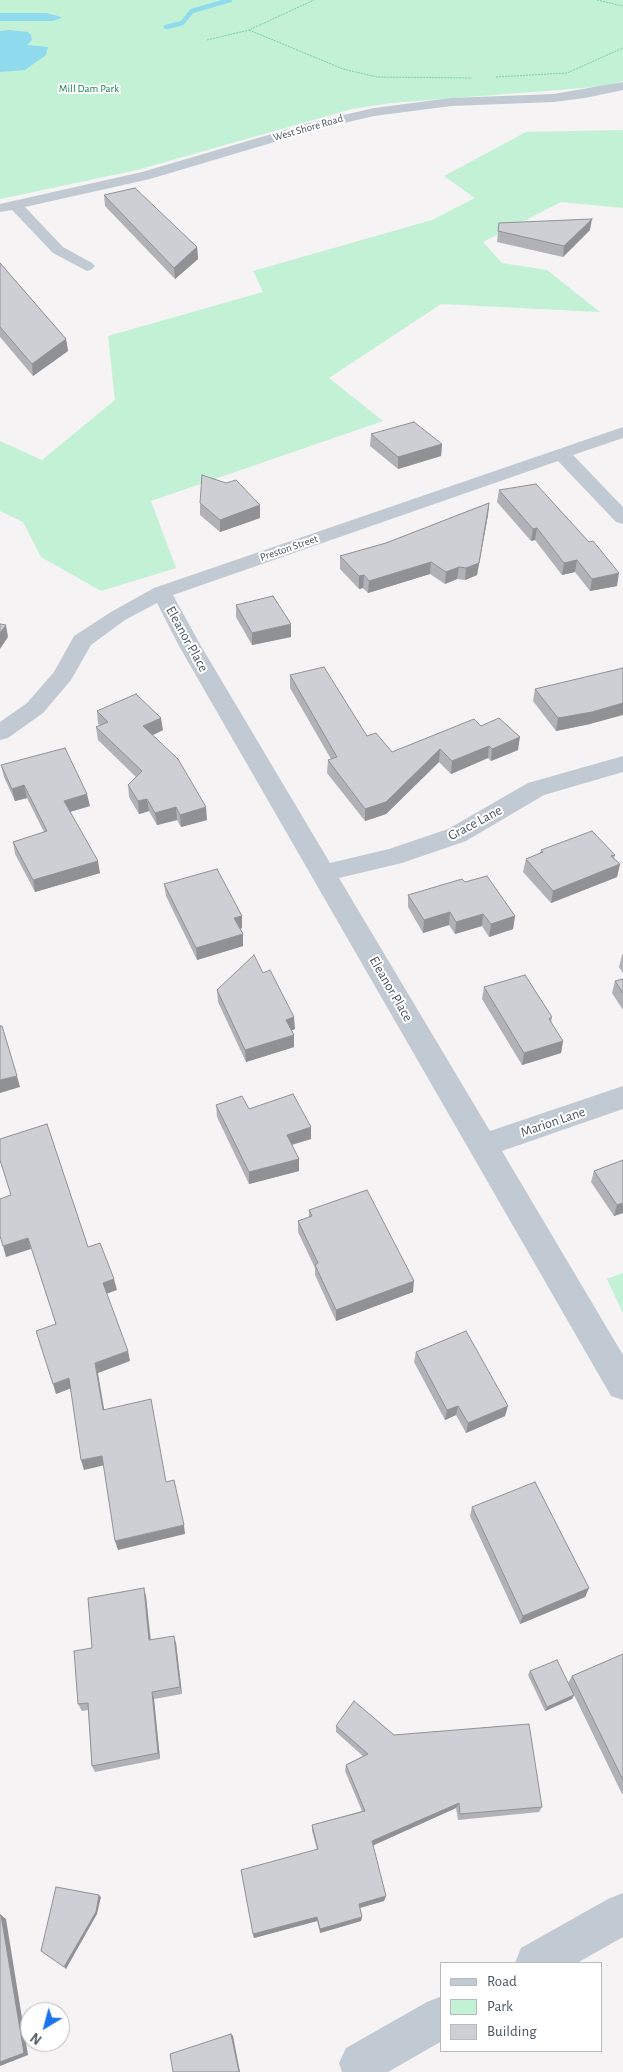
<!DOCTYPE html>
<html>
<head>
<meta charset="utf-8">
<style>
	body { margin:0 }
	#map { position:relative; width:623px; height:2072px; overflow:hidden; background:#f5f3f3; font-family:"Alegreya Sans",sans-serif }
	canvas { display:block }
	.legend { position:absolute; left:440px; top:1962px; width:162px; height:90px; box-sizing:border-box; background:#fff; border:1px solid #b7bbc0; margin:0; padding:6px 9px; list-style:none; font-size:15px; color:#4a5661 }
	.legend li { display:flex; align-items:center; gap:10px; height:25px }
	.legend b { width:25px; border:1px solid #b7bbc0 }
	.north { position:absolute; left:20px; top:2002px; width:50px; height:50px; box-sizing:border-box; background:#fff; border:1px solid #b7bbc0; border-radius:50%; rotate:217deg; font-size:14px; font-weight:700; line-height:20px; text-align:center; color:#4a5661 }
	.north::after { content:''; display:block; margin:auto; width:18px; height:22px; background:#1a73e8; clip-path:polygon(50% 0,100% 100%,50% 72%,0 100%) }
</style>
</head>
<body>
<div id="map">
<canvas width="623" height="2072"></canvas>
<ul class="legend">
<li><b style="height:6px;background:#c1cad2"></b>Road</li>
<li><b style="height:14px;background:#c3f1d5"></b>Park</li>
<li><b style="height:14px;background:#cdcfd5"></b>Building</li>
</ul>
<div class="north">N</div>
</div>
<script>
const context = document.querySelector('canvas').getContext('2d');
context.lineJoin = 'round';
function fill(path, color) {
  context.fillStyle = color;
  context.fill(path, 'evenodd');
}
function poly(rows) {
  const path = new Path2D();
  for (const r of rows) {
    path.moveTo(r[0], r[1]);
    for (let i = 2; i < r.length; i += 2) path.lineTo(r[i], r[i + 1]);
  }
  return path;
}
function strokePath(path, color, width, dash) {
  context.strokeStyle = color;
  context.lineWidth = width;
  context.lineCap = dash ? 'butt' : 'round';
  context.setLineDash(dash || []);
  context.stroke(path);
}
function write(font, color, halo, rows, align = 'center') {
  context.font = font + ' "Alegreya Sans",sans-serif';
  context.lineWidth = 4;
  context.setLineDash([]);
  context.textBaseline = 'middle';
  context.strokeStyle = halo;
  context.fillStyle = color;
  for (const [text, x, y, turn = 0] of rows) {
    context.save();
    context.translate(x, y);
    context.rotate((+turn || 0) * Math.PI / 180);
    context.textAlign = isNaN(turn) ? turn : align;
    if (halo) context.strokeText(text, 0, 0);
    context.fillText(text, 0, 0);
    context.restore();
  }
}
fill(poly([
	[0,0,623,0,623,81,608,86,391,103,352,109,137,170,0,199],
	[623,130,623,208,561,202,483,242,502,263,547,270,600,312,441,304,329,378,383,421,151,501,176,568,101,591,41,557,23,522,0,511,0,441,42,460,115,400,108,336,263,292,253,271,432,220,475,198,444,176,526,132],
	[623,1273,623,1313,607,1279]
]), '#c3f1d5');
fill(poly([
	[0,13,46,13,58,16,62,18,52,21,0,21],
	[10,30,28,32,31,35,32,40,27,45,48,47,46,55,25,70,0,72,0,31]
]), '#90daee');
strokePath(poly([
	[166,27,182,23,192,11,230,0]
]), '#90daee', 4.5);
strokePath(poly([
	[597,0,623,6],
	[249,30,343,69,377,77,472,78],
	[207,40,249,30,314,0],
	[496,77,567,73,623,48]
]), '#7ad0a6', 1, [2, 1]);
fill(poly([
	[623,82,623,90,585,98,554,102,451,106,374,116,318,129,150,179,25,207,63,247,92,263,95,266,92,269,87,271,53,253,12,210,0,212,0,204,142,172,309,123,374,108,451,98,554,94,623,82],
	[623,427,623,438,573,455,623,507,623,524,616,522,558,461,173,595,201,646,330,863,389,849,448,829,528,783,623,756,623,772,544,795,466,841,402,863,339,878,490,1131,623,1086,623,1109,502,1151,623,1355,623,1400,611,1396,179,646,157,603,125,620,91,645,71,680,43,713,8,738,0,740,0,722,27,703,54,672,74,636,111,612,154,588,623,427],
	[623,1893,623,1937,577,1963,515,1963,521,1948,608,1899,623,1893],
	[442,1996,442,2041,388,2072,342,2072,339,2063,346,2048,427,2002,442,1996]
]), '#c1cad2');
fill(poly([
	[104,195,197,247,198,259,175,279,105,206],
	[499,223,590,230,563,257,497,242],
	[0,263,66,339,68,351,33,376,0,337],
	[371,434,442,444,441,456,398,469,370,446],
	[499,490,617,586,590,591,575,572,562,575,535,540,531,541,497,502],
	[200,503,260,505,260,518,220,532,200,515],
	[489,503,488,515,477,575,465,580,457,579,445,584,430,574,368,593,363,588,359,589,340,569,340,556,386,543],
	[236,605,291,637,252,645,236,617],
	[290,675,367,736,392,752,481,726,518,750,491,761,488,758,451,774,439,762,386,814,365,821,327,773,328,760,331,759,290,688],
	[535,689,590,724,556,731,533,701],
	[97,711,163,730,152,735,207,820,181,827,177,820,157,825,149,811,139,814,129,797,128,785,136,777,98,740,96,727,100,725,98,724],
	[1,765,90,806,70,812,100,873,35,892,15,854,13,842,44,832,27,798,15,801,4,777],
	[541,850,615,855,614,858,620,864,617,877,551,903,523,872,526,859,540,853],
	[465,882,515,916,513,929,489,937,482,926,455,934,449,925,423,933,408,907,408,895],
	[164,884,242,916,242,928,240,929,243,946,197,960,166,896],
	[623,954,623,973,619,967,622,955],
	[263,973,295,1029,292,1030,294,1035,294,1047,246,1062,218,1002,217,990],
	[623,979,623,1010,612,993,615,981],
	[484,987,552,1017,551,1023,563,1041,561,1053,522,1065,482,999],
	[216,1105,249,1109,311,1139,292,1145,299,1159,299,1171,249,1184,217,1117],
	[623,1160,623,1213,614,1216,591,1182,594,1171],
	[309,1210,413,1292,336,1321,315,1275,315,1268,298,1232,298,1221,309,1217],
	[416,1352,505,1416,466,1433,456,1415,445,1420,414,1362],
	[472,1507,589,1588,585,1597,520,1624,470,1516],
	[146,1596,151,1640,176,1643,182,1694,154,1699,160,1759,95,1772,92,1766,88,1710,82,1711,78,1704,92,1648],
	[623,1654,623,1793,622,1794,574,1695,572,1699,545,1711,528,1675,530,1671,568,1683,572,1676],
	[336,1726,394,1735,542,1807,539,1812,458,1820,456,1808,373,1845,384,1901,360,1908,362,1917,361,1921,320,1933,317,1921,254,1938,253,1934,317,1849,312,1831,312,1825,362,1811,345,1771,346,1765,363,1756,336,1732]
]), '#b0b2b7');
fill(poly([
	[592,219,590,230,563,257,564,246],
	[197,247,198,259,175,279,174,268],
	[66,339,68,351,33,376,32,364],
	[442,444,441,456,398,469,398,457],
	[489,503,488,515,477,575,465,580,466,568],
	[260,505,260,518,220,532,220,520],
	[537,528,535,540,531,541,533,529],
	[577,560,575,572,562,575,564,563],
	[431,562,430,574,368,593,369,581],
	[459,567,457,579,445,584,446,572],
	[619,573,617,586,590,591,592,579],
	[364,575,363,588,359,589,359,576],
	[291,624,291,637,252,645,252,633],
	[6,625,8,637,0,649,0,633],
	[623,703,623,715,590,724,556,731,558,718],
	[161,718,163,730,145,739,143,726],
	[520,737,518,750,491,761,492,749],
	[489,746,488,758,451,774,452,761],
	[440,749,439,762,386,814,365,821,365,809],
	[24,785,27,798,15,801,12,789],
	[87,794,90,806,66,813,64,801],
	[147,799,149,811,139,814,138,801],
	[176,807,177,820,157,825,155,813],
	[206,807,207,820,181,827,180,815],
	[98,861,100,873,35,892,33,880],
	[620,864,617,877,551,903,553,891],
	[450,912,449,925,423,933,424,920],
	[483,914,482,926,455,934,456,922],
	[242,916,242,928,235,930,234,918],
	[515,916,513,929,489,937,491,924],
	[243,934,243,946,197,960,196,948],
	[294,1017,295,1029,287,1032,286,1020],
	[294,1035,294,1047,246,1062,245,1050],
	[563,1041,561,1053,522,1065,524,1053],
	[17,1076,20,1087,0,1093,0,1080],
	[311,1127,311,1139,287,1146,287,1135],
	[299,1159,299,1171,249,1184,249,1172],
	[623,1203,623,1213,614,1216,617,1205],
	[28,1238,31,1249,6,1257,3,1246],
	[114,1279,117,1290,106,1294,103,1283],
	[414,1281,413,1292,336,1321,336,1310],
	[128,1351,130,1361,98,1373,106,1420,103,1410,95,1363],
	[69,1378,72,1388,56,1394,53,1384],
	[458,1406,456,1415,445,1420,447,1410],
	[508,1406,505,1416,466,1433,468,1423],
	[102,1456,105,1465,84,1470,81,1460],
	[184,1525,185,1534,118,1550,115,1541],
	[144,1588,146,1596,151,1648,149,1640],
	[589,1588,585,1597,520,1624,523,1616],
	[174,1636,176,1643,182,1694,180,1687],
	[152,1692,154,1699,160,1759,158,1753],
	[574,1695,572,1699,545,1711,547,1707],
	[459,1803,456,1808,372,1846,372,1841],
	[99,1895,101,1897,97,1914,66,1969,64,1967],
	[386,1896,384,1901,359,1908,359,1904],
	[1,1915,6,1919,28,2055,0,2066],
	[317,1917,317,1921,254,1938,253,1934],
	[362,1917,361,1921,320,1933,320,1929],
	[231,2034,233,2036,240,2072,239,2072]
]), '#909195');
const building = poly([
	[135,188,197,247,174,268,104,195,135,188],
	[592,219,564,246,498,231,499,223,592,219],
	[0,263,66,339,32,364,0,327,0,263],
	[414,422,442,444,398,457,371,434,414,422],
	[202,475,226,483,236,480,260,505,220,520,200,503,202,475],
	[536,484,589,542,593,541,619,573,592,579,577,560,564,563,537,528,533,529,499,490,536,484],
	[489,503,479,563,466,568,459,567,446,572,431,562,369,581,364,575,359,576,340,556,386,543,489,503],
	[273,596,291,624,252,633,236,605,273,596],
	[0,624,6,625,0,633,0,624],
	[324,667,367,736,376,733,392,752,474,719,481,726,499,718,520,737,492,749,489,746,452,761,440,749,386,802,365,809,328,760,337,757,290,675,324,667],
	[623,668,623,703,592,712,558,718,535,689,623,668],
	[136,694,161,718,143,726,178,759,206,807,180,815,176,807,155,813,147,799,138,801,128,785,142,771,96,727,108,722,97,711,136,694],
	[65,748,87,794,64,801,98,861,33,880,13,842,47,831,24,785,12,789,1,765,65,748],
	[592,831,615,855,611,856,620,864,553,891,526,859,543,852,541,850,592,831],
	[217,869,242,916,234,918,243,934,196,948,164,884,217,869],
	[487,876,515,916,491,924,483,914,456,922,450,912,424,920,408,895,462,879,465,882,487,876],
	[254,955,263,973,270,970,294,1017,286,1020,294,1035,245,1050,217,990,254,955],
	[525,975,552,1017,549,1019,563,1041,524,1053,484,987,525,975],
	[623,979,623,993,615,981,623,979],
	[0,1026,2,1026,17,1076,0,1080,0,1026],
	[293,1094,311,1127,287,1135,299,1159,249,1172,216,1105,242,1096,249,1109,293,1094],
	[47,1124,88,1247,100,1243,114,1279,103,1283,128,1351,95,1363,103,1410,151,1399,166,1482,174,1480,184,1525,115,1541,102,1456,81,1460,69,1378,53,1384,36,1331,56,1324,28,1238,3,1246,0,1236,0,1199,11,1195,0,1160,0,1139,47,1124],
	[623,1160,623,1203,617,1205,594,1171,623,1160],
	[367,1190,414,1281,336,1310,315,1265,318,1263,298,1221,312,1216,309,1210,367,1190],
	[466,1331,508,1406,468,1423,458,1406,447,1410,416,1352,466,1331],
	[535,1482,589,1588,523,1616,472,1507,535,1482],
	[144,1588,149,1640,174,1636,180,1687,152,1692,158,1753,92,1766,88,1703,78,1704,74,1651,92,1648,88,1598,144,1588],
	[623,1654,623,1780,572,1676,623,1654],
	[557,1660,574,1695,547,1707,530,1671,557,1660],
	[354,1701,394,1735,529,1724,542,1807,460,1814,459,1803,372,1841,386,1896,359,1904,362,1917,320,1929,317,1917,253,1934,241,1870,318,1849,312,1825,365,1811,346,1765,368,1754,336,1726,354,1701],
	[56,1887,99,1895,96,1912,64,1967,41,1951,56,1887],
	[0,1915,1,1915,24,2053,0,2062,0,1915],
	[231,2034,239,2072,173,2072,170,2054,231,2034]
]);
fill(building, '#cdcfd5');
strokePath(building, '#909195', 1);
write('11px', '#17864f', '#fff', [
	["Mill Dam Park",89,89]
]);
write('11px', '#4a5661', '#fff', [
	["West Shore Road",308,128,-16],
	["Preston Street",289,548,-19]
]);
write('14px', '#4a5661', '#fff', [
	["Eleanor Place",187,639,61],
	["Grace Lane",475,823,-28],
	["Eleanor Place",391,989,60],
	["Marion Lane",553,1122,-19]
]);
</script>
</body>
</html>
